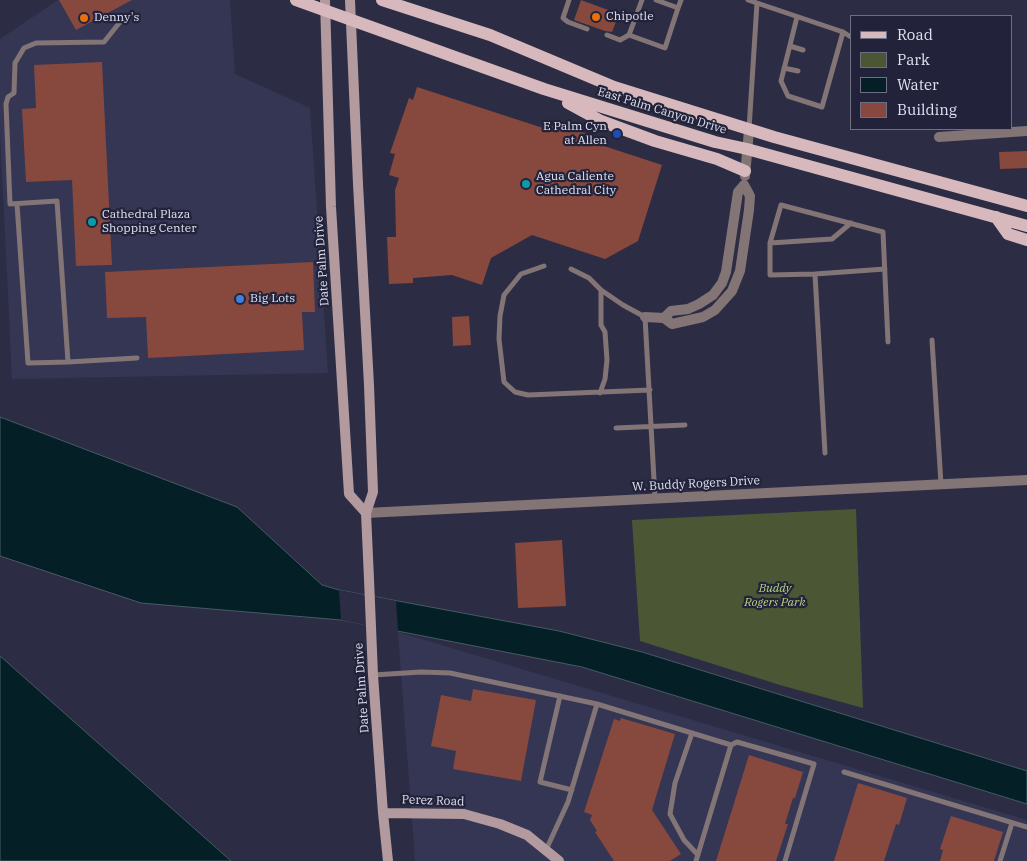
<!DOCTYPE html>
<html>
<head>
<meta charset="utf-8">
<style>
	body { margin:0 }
	#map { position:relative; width:1027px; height:861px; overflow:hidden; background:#2c2d44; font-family:"IBM Plex Serif",serif }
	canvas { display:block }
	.legend { position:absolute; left:850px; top:15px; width:162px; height:115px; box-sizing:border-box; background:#22233a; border:1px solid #6e6f83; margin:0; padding:6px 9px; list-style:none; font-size:15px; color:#dfe0f0 }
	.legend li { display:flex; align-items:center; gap:10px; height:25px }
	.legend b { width:25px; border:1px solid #6e6f83 }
</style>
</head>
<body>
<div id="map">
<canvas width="1027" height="861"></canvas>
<ul class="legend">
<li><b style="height:6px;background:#d6b8bd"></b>Road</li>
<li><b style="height:14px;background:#4a5634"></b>Park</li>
<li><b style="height:14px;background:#042026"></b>Water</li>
<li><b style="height:14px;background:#87483e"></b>Building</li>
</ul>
</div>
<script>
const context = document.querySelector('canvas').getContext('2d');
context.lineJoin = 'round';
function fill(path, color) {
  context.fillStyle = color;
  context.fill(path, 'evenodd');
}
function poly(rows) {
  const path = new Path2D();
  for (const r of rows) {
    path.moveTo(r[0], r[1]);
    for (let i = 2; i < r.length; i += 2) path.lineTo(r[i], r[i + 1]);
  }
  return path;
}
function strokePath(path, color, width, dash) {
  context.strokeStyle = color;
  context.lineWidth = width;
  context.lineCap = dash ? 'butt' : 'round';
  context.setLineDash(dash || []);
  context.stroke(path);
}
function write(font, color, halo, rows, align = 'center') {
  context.font = font + ' "IBM Plex Serif",serif';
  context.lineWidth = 4.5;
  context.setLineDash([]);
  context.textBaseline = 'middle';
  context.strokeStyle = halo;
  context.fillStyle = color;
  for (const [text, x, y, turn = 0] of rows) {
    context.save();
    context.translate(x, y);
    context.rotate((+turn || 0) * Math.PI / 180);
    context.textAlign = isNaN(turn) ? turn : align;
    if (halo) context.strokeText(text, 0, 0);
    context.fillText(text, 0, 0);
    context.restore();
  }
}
fill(poly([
	[58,0,230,0,235,74,310,108,328,373,12,379,0,131,0,39],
	[398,632,1027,820,1027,861,415,861]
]), '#343654');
fill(poly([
	[856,509,863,708,780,685,640,641,632,520]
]), '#4a5634');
const water = poly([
	[0,417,237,507,322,585,339,590,559,631,642,652,1027,771,1027,804,582,667,341,620,141,603,0,556,0,417],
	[0,656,231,861,0,861,0,656]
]);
fill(water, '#042026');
strokePath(water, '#465a63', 1);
fill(poly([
	[339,590,396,601,398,632,341,620]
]), '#2c2d44');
fill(poly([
	[59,0,132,0,76,30],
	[581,0,619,14,612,32,605,31,574,20],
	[102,62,112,265,76,266,72,180,26,182,22,109,36,108,34,65],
	[417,87,543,128,553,126,577,130,589,135,604,146,662,165,638,241,605,259,532,235,491,258,482,285,452,275,413,278,413,283,389,284,387,237,396,237,395,190,399,178,389,175,395,154,390,153,409,98,413,100],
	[1027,151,1027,168,1000,169,999,152],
	[313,262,315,312,302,312,304,350,148,358,146,317,107,318,105,272],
	[469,316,471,345,453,346,452,317],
	[562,540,566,606,518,608,515,543],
	[473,689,536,700,521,781,453,769,456,751,431,746,441,695,471,701],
	[621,718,675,734,652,810,681,854,670,861,614,861,595,832,597,831,590,820,592,815,584,812,614,719,620,721],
	[749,755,803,772,795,798,793,798,785,824,788,824,776,861,716,861],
	[858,783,907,798,899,825,896,824,884,861,834,861],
	[951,816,1003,832,994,861,940,861,943,850,940,849]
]), '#87483e');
strokePath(poly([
	[569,0,563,18,568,22,587,29],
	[642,0,629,35,665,48,678,8,656,0],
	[748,0,757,3,749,129],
	[757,3,843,32,822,107,788,96,781,81,797,17],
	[678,8,681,0],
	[843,32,851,37],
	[607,35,620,40,629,35],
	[790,46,803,50],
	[784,68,798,71],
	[17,204,28,363,68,362,57,201,10,204,6,104,8,97,14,93,15,63,24,48,36,43,104,42,124,17],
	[770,243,832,239,851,223],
	[544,266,521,274,504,295,500,316,499,339,504,382,515,392,528,395,650,390],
	[571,269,589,278,601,290,623,305,645,317,655,498],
	[815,274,885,269],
	[932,340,941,484],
	[68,362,137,358],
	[600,393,605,379,607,360,605,332,601,325,601,290],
	[616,428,685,425],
	[825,453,815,274,770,275,770,243,781,205,883,232,888,342],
	[373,675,421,672,450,673,597,704,568,802,546,850],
	[560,696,540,782,572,790],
	[597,704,731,745],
	[692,733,675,783,670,814,684,840,698,855],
	[844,772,1027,827],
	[696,861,731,745,737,742,814,764,785,861],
	[1000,861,1012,823]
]), '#837476', 5);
strokePath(poly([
	[939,137,1027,131],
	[745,176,749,130],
	[645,317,664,318,672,324,703,317,715,310,732,291,740,271,749,210,750,196,744,185],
	[664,318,671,311,688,309,699,304,713,295,722,283,726,272,738,192,744,185],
	[366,513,1027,480]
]), '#837476', 10);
strokePath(poly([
	[325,0,331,207,349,494,366,513],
	[350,0,358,184,369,385,373,492,366,513,369,579,373,675,383,813,388,861],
	[383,813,464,814,500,824,527,835,559,861]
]), '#b29a9e', 10);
strokePath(poly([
	[296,0,544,89,715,142,747,149,1027,226],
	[382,0,490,35,614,87,774,137,1027,206],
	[568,103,601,121,655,141,717,159,745,171],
	[996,217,1008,234,1027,240]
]), '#d6b8bd', 12);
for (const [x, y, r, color] of [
	[596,17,5,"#e8710a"],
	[84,18,5,"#e8710a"],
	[617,134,5,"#1a4fb4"],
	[526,184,5,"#0f9aa8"],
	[92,222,5,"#0f9aa8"],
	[240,299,5,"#3f7fe0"]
]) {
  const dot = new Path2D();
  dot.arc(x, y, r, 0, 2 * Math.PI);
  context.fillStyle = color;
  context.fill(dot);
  strokePath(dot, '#22233a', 2);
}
write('12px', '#dfe0f0', '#22233a', [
	["Chipotle",606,17],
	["Denny's",94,18],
	["E Palm Cyn",607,127,"right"],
	["at Allen",607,141,"right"],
	["Agua Caliente",536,177],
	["Cathedral City",536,191],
	["Cathedral Plaza",102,215],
	["Shopping Center",102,229],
	["Big Lots",250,299]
], 'left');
write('12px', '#dfe0f0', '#22233a', [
	["East Palm Canyon Drive",662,111,17],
	["Date Palm Drive",322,261,-94],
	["W. Buddy Rogers Drive",696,484,-3],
	["Date Palm Drive",362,688,-94],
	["Perez Road",433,801,2]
]);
write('italic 12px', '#b4d37c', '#22233a', [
	["Buddy",775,589],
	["Rogers Park",775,603]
]);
</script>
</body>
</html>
